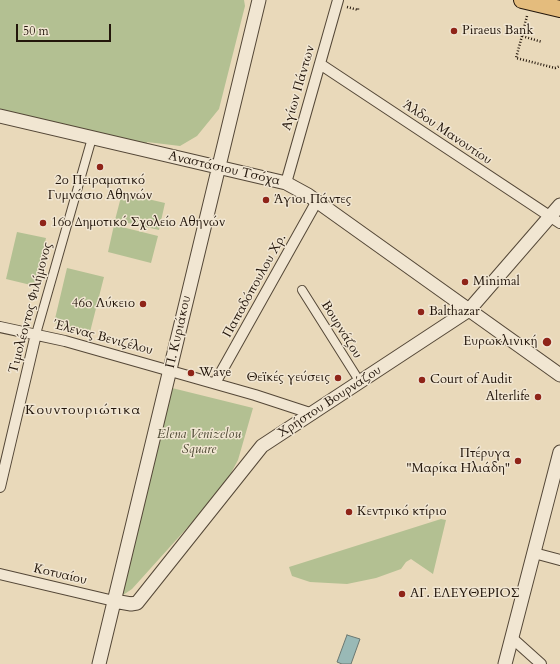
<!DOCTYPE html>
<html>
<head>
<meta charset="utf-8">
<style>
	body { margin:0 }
	#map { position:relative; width:560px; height:664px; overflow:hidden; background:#e9d9ba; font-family:Cardo,serif }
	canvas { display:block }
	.scale { position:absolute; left:16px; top:24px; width:95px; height:18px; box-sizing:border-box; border:2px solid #23160b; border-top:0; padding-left:5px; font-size:12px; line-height:14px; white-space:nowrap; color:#23160b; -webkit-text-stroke:3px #f1e6d2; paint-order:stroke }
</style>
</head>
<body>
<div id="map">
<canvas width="560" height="664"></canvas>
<div class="scale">50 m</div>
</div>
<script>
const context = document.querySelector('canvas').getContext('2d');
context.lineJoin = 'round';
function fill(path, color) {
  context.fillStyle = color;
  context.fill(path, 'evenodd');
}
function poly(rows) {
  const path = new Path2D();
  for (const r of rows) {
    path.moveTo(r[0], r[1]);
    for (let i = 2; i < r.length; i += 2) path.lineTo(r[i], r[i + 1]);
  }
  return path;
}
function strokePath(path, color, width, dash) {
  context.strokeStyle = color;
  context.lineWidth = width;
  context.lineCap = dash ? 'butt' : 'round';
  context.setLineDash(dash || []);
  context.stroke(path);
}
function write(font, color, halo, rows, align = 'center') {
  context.font = font + ' Cardo,serif';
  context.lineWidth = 3;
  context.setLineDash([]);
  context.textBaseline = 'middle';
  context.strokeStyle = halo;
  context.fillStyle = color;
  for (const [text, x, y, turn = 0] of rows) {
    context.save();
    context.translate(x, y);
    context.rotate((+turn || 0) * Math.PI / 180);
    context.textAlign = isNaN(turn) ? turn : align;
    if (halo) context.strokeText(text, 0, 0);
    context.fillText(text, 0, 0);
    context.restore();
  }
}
fill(poly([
	[0,0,244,0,245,6,219,109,197,136,180,146,147,142,146,145,0,111],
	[122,193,165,203,159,230,115,220],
	[114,225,158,236,151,263,108,252],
	[17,232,46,238,35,286,6,279],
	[67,268,104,277,90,332,54,323],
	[172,388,253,408,238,460,223,488,132,589,114,601],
	[441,519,446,520,433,574,411,559,406,562,401,569,376,578,347,584,310,582,292,576,289,567]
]), '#b3c092');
const water = poly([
	[347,635,360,639,351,664,342,664,337,662,347,635]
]);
fill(water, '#99b9b6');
strokePath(water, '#6a7872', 1);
const pedestrian = poly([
	[302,290,360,382],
	[36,334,92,138]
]);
const minor = poly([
	[320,64,560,223],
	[286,183,338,0],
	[0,327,65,341,255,395,313,414],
	[215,383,317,201],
	[0,487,36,334],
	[534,553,560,560],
	[0,574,114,601],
	[512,638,541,664]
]);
const tertiary = poly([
	[0,116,286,183,308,195,560,375],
	[114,601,131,604,137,603,262,446,469,310,560,205],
	[99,664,259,0],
	[505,664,560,452]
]);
const primary = poly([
	[522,0,560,9]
]);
strokePath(pedestrian, '#544737', 10);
strokePath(minor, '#544737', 12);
strokePath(tertiary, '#544737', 15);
strokePath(primary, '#23160b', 18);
strokePath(poly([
	[347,7,358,10,358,8],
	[527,16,522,36,542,42],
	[522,36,516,58,555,68,560,66]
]), '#23160b', 2.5, [1, 2]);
strokePath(pedestrian, '#f1e6d2', 8);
strokePath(minor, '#f1e6d2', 10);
strokePath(tertiary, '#f1e6d2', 13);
strokePath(primary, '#e4bc7d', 16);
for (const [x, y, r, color] of [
	[454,31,4,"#8f2418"],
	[100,167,4,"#8f2418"],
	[266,200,4,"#8f2418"],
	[43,223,4,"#8f2418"],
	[465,282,4,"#8f2418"],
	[143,304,4,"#8f2418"],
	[421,312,4,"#8f2418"],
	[547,342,5,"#8f2418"],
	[191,373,4,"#8f2418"],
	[338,378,4,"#8f2418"],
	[422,380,4,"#8f2418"],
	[538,397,4,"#8f2418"],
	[518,461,4,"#8f2418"],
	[349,512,4,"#8f2418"],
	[402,594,4,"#8f2418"]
]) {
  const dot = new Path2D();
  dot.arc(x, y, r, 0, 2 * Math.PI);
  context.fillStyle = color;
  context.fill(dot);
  strokePath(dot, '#f1e6d2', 1.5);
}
write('13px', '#23160b', '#f1e6d2', [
	["Piraeus Bank",462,31],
	["2ο Πειραματικό",100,181,"center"],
	["Γυμνάσιο Αθηνών",100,196,"center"],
	["Άγιοι Πάντες",274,200],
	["16ο Δημοτικό Σχολείο Αθηνών",51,223],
	["Minimal",473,282],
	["46o Λύκειο",135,304,"right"],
	["Balthazar",429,312],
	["Ευρωκλινική",538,342,"right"],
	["Wave",199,373],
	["Θεϊκές γεύσεις",330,378,"right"],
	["Court of Audit",430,380],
	["Alterlife",530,397,"right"],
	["Πτέρυγα",510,454,"right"],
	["\"Μαρίκα Ηλιάδη\"",510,469,"right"],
	["Κεντρικό κτίριο",357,512],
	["ΑΓ. ΕΛΕΥΘΕΡΙΟΣ",410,594]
], 'left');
write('13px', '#23160b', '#f1e6d2', [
	["Αγίων Πάντων",299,88,-74],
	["Άλδου Μανουτίου",447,133,34],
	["Αναστάσιου Τσόχα",224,169,13],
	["Παπαδόπουλου Χρ.",255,286,-61],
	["Τιμoλέοντος Φιλήμονος",31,308,-75],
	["Βουρνάζου",341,330,58],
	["Π. Κυριάκου",179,332,-77],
	["Έλενας Βενιζέλου",103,338,15],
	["Χρήστου Βουρνάζου",330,402,-33],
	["Κοτυαίου",60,575,13]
]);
write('italic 13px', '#4e4934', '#f1e6d2', [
	["Elena Venizelou",199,435],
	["Square",199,450]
]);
context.letterSpacing = '1px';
write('14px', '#23160b', '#f1e6d2', [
	["Κουντουριώτικα",83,411]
]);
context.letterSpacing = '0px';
</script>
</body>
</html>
